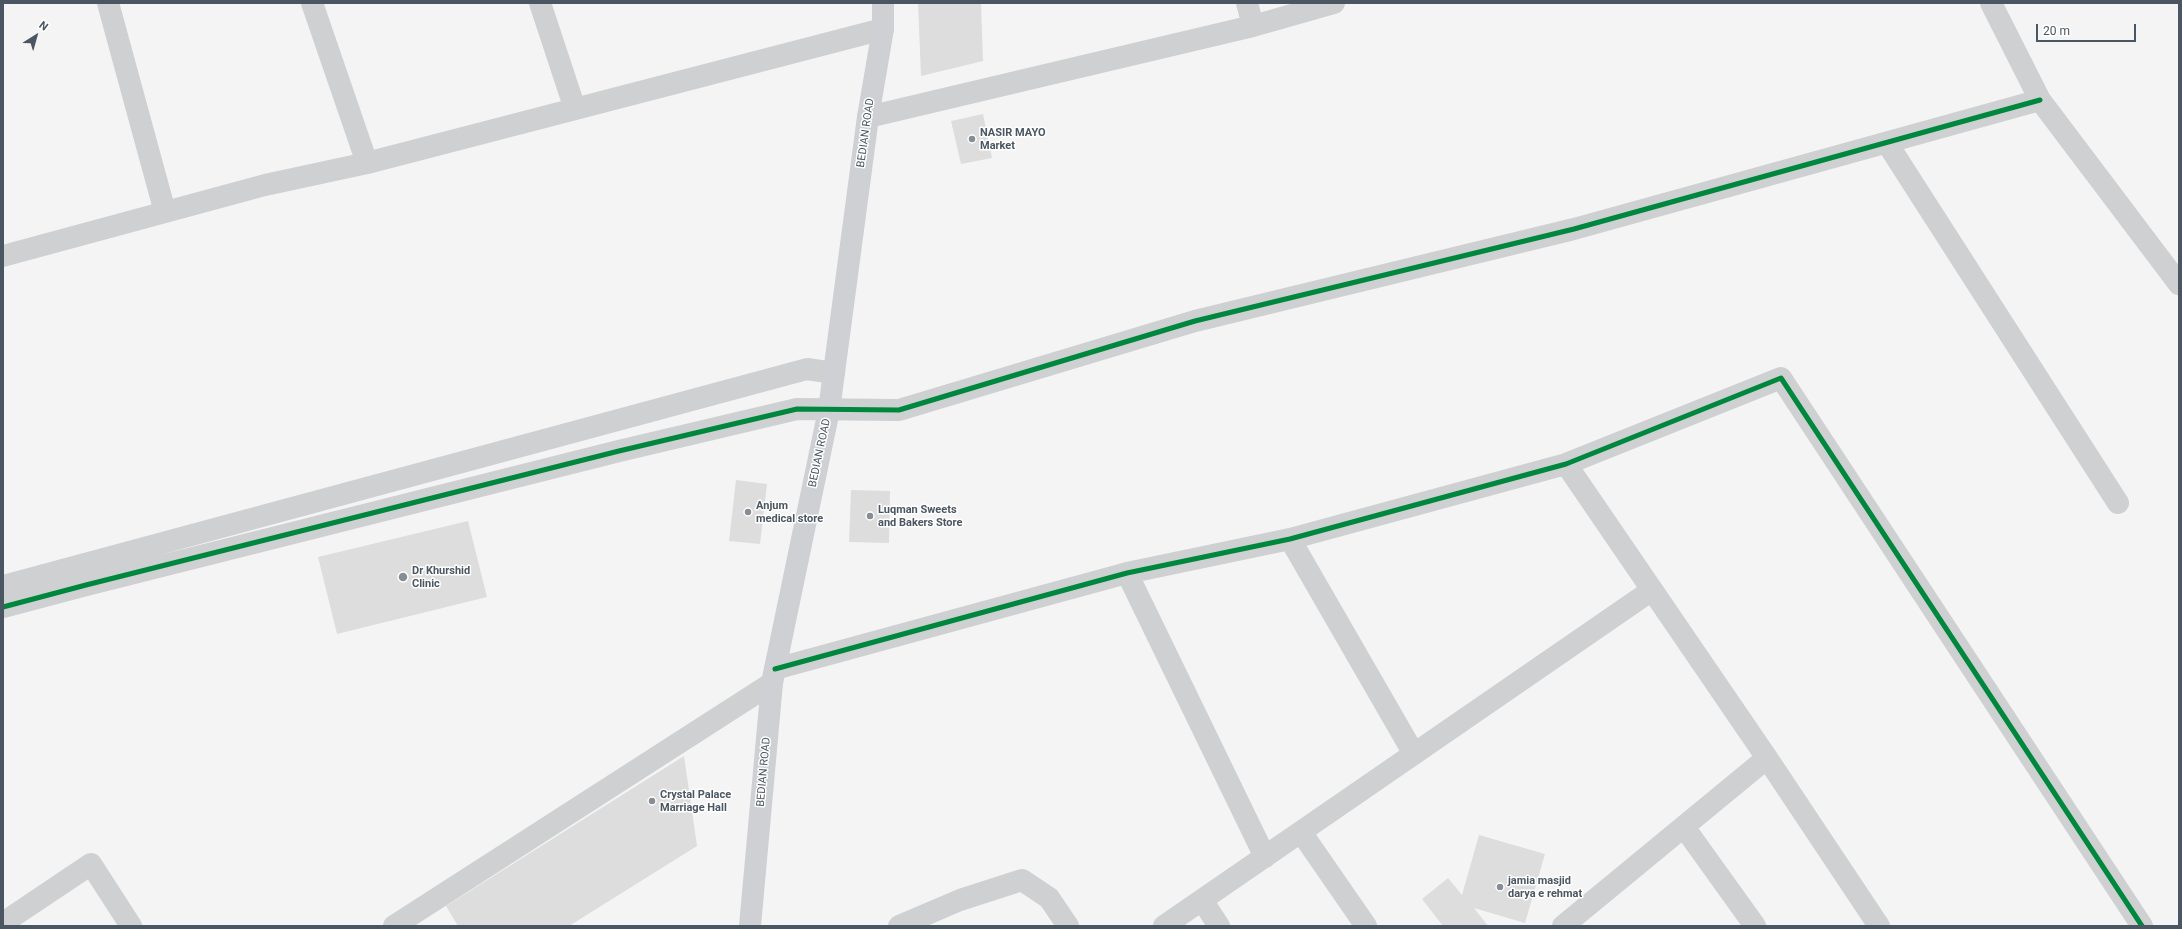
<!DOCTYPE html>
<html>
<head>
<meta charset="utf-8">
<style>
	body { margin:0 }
	#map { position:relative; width:2182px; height:929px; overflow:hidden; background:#f4f4f4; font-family:Roboto,sans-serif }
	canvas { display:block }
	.frame { position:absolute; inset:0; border:4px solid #4a5661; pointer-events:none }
	.north { position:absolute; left:16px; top:16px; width:40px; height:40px; -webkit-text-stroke:3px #fff; paint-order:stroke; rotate:37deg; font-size:11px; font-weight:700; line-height:16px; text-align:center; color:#4a5661 }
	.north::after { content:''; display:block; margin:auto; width:14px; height:18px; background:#4a5661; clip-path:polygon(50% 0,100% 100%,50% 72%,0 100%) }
	.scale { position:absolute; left:2036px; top:24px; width:100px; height:18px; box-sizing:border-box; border:2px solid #4a5661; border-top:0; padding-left:5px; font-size:12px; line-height:14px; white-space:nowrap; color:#4a5661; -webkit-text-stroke:3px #fff; paint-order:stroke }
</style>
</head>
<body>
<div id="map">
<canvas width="2182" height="929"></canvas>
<div class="frame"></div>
<div class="north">N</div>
<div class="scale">20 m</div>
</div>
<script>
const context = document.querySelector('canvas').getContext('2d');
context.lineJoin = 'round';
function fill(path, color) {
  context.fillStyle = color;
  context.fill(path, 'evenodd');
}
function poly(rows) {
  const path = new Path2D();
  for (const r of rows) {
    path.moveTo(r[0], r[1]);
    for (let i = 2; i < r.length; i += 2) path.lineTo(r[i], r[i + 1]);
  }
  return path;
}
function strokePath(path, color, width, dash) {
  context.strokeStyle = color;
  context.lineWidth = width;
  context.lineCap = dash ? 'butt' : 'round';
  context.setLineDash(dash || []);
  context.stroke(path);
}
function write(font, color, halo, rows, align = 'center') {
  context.font = font + ' Roboto,sans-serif';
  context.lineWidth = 3;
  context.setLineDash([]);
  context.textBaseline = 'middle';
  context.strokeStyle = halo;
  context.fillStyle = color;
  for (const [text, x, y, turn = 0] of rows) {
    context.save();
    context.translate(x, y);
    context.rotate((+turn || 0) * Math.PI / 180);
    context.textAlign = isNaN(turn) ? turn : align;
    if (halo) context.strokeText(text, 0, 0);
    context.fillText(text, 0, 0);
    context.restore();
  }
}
fill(poly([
	[918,3,981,3,983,61,921,76],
	[983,114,992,158,961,164,951,121],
	[736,480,767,484,760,544,729,541],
	[851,490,890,491,889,543,849,542],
	[468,521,487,597,337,634,318,557],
	[684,756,697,846,569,926,458,926,446,906],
	[1479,835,1545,854,1525,923,1474,908,1488,926,1443,926,1422,899,1448,878,1462,895]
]), '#ddddde');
strokePath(poly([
	[108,3,165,212],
	[312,3,367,163],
	[540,3,575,109],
	[1247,3,1253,26],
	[1991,3,2040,100,2179,284],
	[868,117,1253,26,1334,3],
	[1887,143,2118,503],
	[3,256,265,185,367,163,883,29],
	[1566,464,1767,758,1879,926],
	[1290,539,1414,754],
	[1127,573,1265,857],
	[3,586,807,369,834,373],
	[3,607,86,585,619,451,797,409,899,410,1195,321,1574,229,2040,100],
	[775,669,1127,573,1290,539,1566,464,1781,378,2142,926],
	[1684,827,1755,926],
	[1301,832,1366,926],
	[1202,900,1219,926],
	[3,923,91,864,131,926],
	[394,926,772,683],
	[899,926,960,900,1022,880,1049,898,1068,926],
	[1164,926,1652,590],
	[1563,926,1767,758]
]), '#ced0d2', 22);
strokePath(poly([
	[750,926,772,683,829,410,868,117,883,29,883,3]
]), '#ced0d4', 22);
strokePath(poly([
	[3,607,86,585,619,451,797,409,899,410,1195,321,1574,229,2040,100],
	[775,669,1127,573,1290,539,1566,464,1781,378,2142,926]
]), '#00873e', 5);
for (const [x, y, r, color] of [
	[972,139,4,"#868d94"],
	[748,512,4,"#868d94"],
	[870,516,4,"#868d94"],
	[403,577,5,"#868d94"],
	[652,801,4,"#868d94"],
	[1500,887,4,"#868d94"]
]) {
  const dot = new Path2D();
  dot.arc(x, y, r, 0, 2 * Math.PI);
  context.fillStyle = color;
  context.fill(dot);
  strokePath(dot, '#fff', 1.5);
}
write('11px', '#4a5661', '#fff', [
	["BEDIAN ROAD",866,133,-82],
	["BEDIAN ROAD",820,453,-78],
	["BEDIAN ROAD",764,772,-85]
]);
write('bold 11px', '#4a5661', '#fff', [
	["NASIR MAYO",980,133],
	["Market",980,146],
	["Anjum",756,506],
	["medical store",756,519],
	["Luqman Sweets",878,510],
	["and Bakers Store",878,523],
	["Dr Khurshid",412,571],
	["Clinic",412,584],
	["Crystal Palace",660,795],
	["Marriage Hall",660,808],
	["jamia masjid",1508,881],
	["darya e rehmat",1508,894]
], 'left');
</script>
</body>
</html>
